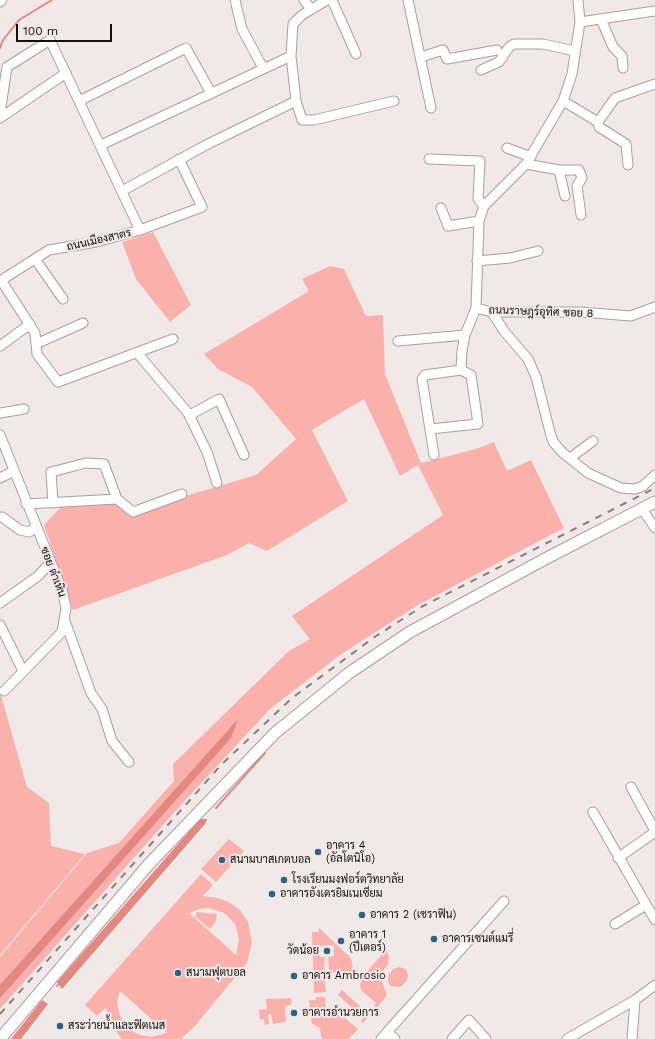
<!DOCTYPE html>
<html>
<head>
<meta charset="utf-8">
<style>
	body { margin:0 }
	#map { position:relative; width:655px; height:1039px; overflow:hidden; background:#f0e9e8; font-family:"Work Sans",sans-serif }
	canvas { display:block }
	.scale { position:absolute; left:16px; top:24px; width:96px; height:18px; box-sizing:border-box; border:2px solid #120f0f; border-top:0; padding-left:5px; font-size:12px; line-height:14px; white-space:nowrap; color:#120f0f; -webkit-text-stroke:3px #f0e9e8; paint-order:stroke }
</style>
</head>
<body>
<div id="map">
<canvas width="655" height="1039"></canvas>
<div class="scale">100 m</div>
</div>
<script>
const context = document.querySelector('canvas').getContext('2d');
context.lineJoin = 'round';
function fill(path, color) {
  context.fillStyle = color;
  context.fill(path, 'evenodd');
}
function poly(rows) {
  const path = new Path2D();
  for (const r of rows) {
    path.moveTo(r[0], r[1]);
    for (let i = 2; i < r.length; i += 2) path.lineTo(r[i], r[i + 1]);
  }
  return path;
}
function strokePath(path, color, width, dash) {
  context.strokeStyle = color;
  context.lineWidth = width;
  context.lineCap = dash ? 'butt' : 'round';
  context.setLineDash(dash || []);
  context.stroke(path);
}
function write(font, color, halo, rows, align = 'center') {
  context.font = font + ' "Work Sans",Sarabun,sans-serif';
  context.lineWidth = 4;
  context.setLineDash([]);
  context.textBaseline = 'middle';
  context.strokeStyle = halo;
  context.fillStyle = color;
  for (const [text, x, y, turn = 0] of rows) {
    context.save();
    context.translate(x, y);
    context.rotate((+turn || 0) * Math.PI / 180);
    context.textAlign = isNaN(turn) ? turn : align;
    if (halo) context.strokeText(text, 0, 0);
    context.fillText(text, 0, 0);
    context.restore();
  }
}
fill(poly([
	[153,232,191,305,170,322,136,279,122,242],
	[330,266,344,269,366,316,383,315,385,374,421,463,476,449,494,442,507,471,531,460,564,528,418,605,340,655,270,709,179,807,0,1009,0,957,87,853,119,843,174,781,173,764,289,651,310,639,292,616,443,515,418,465,400,476,364,399,312,430,348,501,267,551,249,543,227,555,73,610,44,525,61,507,116,503,129,513,256,475,296,439,252,387,218,369,204,354,309,291,302,279],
	[0,692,27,787,49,803,51,846,85,854,0,955],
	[229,839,244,851,216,882,201,869],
	[201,874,213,885,203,896,217,898,229,902,240,910,248,922,252,942,247,963,194,1027,181,1039,122,1039,111,1025,106,1007,97,1016,85,1005],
	[209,908,224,913,235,924,239,939,236,955,189,913,199,909],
	[120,991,167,1033,151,1037,140,1035,130,1030,123,1022,119,1012,117,1001],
	[197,912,217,914,215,923,210,929,195,916],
	[319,928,351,958,353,969,346,980,344,980,334,972,330,975,328,957,334,956,334,945,320,946,320,957,325,957,324,968,326,992,314,993,312,932,319,932],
	[386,950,389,956,388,965,384,969,381,979,387,995,376,1009,374,1007,376,1003,361,990,360,986,363,976],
	[399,967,406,969,408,975,407,981,400,987,390,986,388,980,389,974,393,969],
	[342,990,370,1015,363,1023,361,1021,363,1018,338,995],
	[316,997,325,997,326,1009,334,1009,358,1029,349,1039,323,1039,321,1037,320,1028,312,1024,309,1000,316,1000],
	[291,998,291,1005,285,1006,286,1022,273,1024,271,1014,268,1015,269,1024,265,1025,264,1019,260,1020,259,1010,267,1009,266,999]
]), '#fab1ab');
fill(poly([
	[238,719,231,738,0,998,0,985],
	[200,819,207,819,205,824,62,989,57,982],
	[42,1000,48,1004,21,1039,11,1039]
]), '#e38881');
strokePath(poly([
	[0,48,3,40,19,20,52,0],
	[216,808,265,753],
	[57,986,60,982]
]), '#e38881', 2);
const minor = poly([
	[235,0,242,29,263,68],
	[304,0,311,9],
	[327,0,302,15,293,24,291,56,296,101,302,120,314,120,394,101],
	[332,0,356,54],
	[408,0,431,108],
	[0,2,2,0],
	[601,19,613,47,622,56,623,68],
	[580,22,655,11],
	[421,57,443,50,447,59,497,50],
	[481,70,499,62,509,47,514,44,543,44,575,51],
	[79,101,186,48,211,93],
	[563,101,598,122,615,98,655,84],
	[0,113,7,67,50,40,140,230],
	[0,118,66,73],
	[598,122,599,127,626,144,628,165],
	[101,145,291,56],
	[507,148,531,157],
	[429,159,480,161,478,199,484,206],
	[526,164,559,170,579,170,582,178,577,186,581,215],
	[559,170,565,196],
	[122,191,206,145,296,101],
	[441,208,448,226,479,221],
	[35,259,63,299],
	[477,261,510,258,538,251],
	[1,280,35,333,37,354,58,382,173,339],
	[0,281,49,250,96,242,140,230,202,207,179,159],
	[476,308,492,312,581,312,631,316,655,307],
	[492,312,504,331,528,359,536,377,551,436,554,443,563,453,588,473,621,488,635,489,643,486,655,475],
	[398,341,465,335],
	[36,344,83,323],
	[0,346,30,324],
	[138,354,188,413,207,452,217,483],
	[461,370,462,351,465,335,476,308,479,221,484,206,526,164,563,101,572,74,580,22,578,0],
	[0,413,24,409],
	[190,415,219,399,244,455],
	[430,429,478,424,471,375,461,370,425,375,422,379,434,455],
	[0,435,62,590,66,608,62,632,4,691],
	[570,458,593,441],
	[0,478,14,471],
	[53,503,51,472,86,463,104,464,117,499],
	[26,504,117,499,133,512,182,494],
	[642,509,655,528],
	[2,517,20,530,29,532,36,527],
	[0,603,38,576,50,563],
	[65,621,91,693,102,709,112,741,129,762],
	[0,625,23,671],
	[631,787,655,831],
	[593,812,655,920],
	[618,858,655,832],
	[615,924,646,905],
	[387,1032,395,1039],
	[381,1039,504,901],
	[452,1039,469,1020,486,1039],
	[567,1039,635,1000],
	[632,1039,635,1000,655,985]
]);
const major = poly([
	[0,1039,149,864,275,733,349,673,410,632,545,559,655,502]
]);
strokePath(minor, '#a6a09f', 11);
strokePath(major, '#a6a09f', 13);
strokePath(minor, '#fff', 9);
strokePath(major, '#fff', 11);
strokePath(poly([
	[0,1014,221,765,292,698,376,636,423,606,655,488]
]), '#847f7f', 2, [7, 7]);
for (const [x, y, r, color] of [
	[318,852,4,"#2e637f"],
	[222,860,4,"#2e637f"],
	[284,880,4,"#2e637f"],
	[272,894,4,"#2e637f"],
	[362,915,4,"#2e637f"],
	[434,939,4,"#2e637f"],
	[341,941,4,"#2e637f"],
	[327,951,4,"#2e637f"],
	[178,973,4,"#2e637f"],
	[294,976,4,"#2e637f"],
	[294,1013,4,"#2e637f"],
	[60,1026,4,"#2e637f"]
]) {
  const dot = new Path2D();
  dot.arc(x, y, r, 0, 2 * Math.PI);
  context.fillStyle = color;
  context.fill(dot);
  strokePath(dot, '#f0e9e8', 1.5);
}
write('11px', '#120f0f', '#f0e9e8', [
	["ถนนเมืองสาตร",99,240,-13],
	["ถนนราษฎร์อุทิศ ซอย 8",541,312,2],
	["ซอย ต๋าเหิน",53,572,69]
]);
write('11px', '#120f0f', '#f0e9e8', [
	["อาคาร 4",326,846],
	["(อัลโตนิโอ)",326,859],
	["สนามบาสเกตบอล",230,860],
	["โรงเรียนมงฟอร์ตวิทยาลัย",292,880],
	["อาคารอังเดรยิมเนเซียม",280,894],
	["อาคาร 2 (เซราฟิน)",370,915],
	["อาคาร 1",349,935],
	["(ปีเตอร์)",349,948],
	["อาคารเซนต์แมรี่",442,939],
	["วัดน้อย",319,951,"right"],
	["สนามฟุตบอล",186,973],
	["อาคาร Ambrosio",302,976],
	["อาคารอำนวยการ",302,1013],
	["สระว่ายน้ำและฟิตเนส",68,1026]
], 'left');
</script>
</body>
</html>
